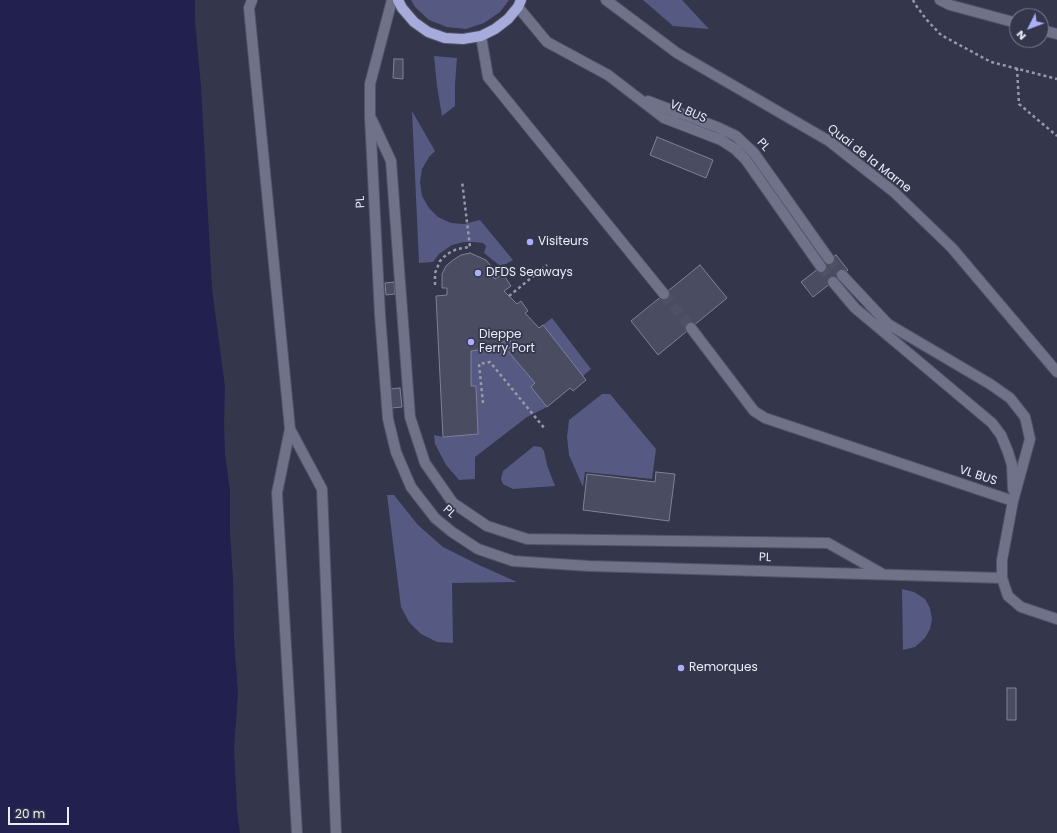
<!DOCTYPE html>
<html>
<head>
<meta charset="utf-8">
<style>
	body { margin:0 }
	#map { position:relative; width:1057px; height:833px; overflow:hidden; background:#34364b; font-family:Poppins,sans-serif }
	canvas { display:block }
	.north { position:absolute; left:1009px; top:8px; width:40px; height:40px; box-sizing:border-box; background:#34364b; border:1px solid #7d7f91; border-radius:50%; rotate:228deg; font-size:11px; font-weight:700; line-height:16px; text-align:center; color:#eaecf9 }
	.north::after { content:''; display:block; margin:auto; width:14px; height:18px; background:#abaffb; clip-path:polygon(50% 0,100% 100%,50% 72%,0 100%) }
	.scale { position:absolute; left:8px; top:807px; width:61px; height:18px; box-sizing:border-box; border:2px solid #eaecf9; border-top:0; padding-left:5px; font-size:12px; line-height:14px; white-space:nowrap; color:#eaecf9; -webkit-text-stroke:3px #34364b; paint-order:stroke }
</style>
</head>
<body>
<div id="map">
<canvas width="1057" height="833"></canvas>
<div class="north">N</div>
<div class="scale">20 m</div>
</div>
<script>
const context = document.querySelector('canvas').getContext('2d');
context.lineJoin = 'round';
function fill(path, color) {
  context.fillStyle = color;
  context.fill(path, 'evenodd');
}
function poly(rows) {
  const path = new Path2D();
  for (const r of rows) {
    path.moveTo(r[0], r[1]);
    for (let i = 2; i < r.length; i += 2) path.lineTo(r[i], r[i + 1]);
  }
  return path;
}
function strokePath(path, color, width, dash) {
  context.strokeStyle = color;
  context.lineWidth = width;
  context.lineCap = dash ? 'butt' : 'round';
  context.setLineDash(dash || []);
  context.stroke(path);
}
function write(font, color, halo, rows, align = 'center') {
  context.font = font + ' Poppins,sans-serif';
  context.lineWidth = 3.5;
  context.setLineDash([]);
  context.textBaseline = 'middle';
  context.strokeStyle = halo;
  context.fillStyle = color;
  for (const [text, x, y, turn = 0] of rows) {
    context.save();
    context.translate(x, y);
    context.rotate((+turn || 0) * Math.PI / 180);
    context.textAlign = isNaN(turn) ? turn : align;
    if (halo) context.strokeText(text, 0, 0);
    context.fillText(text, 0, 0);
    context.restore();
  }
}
fill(poly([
	[411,0,509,0,500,12,484,23,466,29,447,27,429,20,415,7],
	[643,0,682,0,709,29,673,26],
	[434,56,457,58,455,84,455,106,442,116,437,86],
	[412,111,435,151,429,157,422,169,420,182,422,196,429,208,438,217,451,223,464,224,480,220,513,260,506,264,499,265,484,253,486,246,483,243,473,242,464,242,452,245,439,254,433,262,419,263],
	[552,318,591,369,583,376,543,325],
	[509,339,513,345,507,350,535,383,532,387,547,407,527,417,475,457,475,479,459,480,446,465,435,444,434,435,443,437,478,434,476,386,471,386,471,351,491,348],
	[602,394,610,394,656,449,652,479,585,472,583,487,569,455,567,437,569,420],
	[534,446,541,447,544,451,547,465,555,486,513,489,503,484,501,479,503,471],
	[387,495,394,495,418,525,443,547,479,565,517,582,452,583,453,643,437,642,421,634,409,622,401,607],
	[902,589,914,592,925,599,930,608,932,619,930,629,925,638,915,647,903,650]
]), '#565981');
fill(poly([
	[0,0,195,0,195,21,201,87,212,289,225,387,224,422,225,454,230,491,230,533,233,579,234,638,238,693,234,748,237,811,240,833,0,833]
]), '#22204e');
const building = poly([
	[394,59,403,59,403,79,393,78,394,59],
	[657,137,713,160,706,178,650,155,657,137],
	[470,253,486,260,495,271,491,274,495,279,503,274,511,286,504,291,517,304,521,301,528,311,525,313,539,328,543,325,586,380,573,391,570,388,547,407,531,387,535,383,507,350,513,345,509,339,491,348,471,351,471,386,476,386,478,434,443,437,436,296,447,295,447,288,442,288,442,274,446,266,453,260,461,255,470,253],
	[836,255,848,270,813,297,801,282,836,255],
	[700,265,727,298,658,355,631,321,700,265],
	[394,282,395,294,386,295,385,283,394,282],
	[400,388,402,407,392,408,390,389,400,388],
	[656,472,675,474,669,521,583,510,587,474,655,482,656,472],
	[1007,688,1016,688,1016,720,1007,720,1007,688]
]);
fill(building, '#4a4c62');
strokePath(building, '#7f8199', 1);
strokePath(poly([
	[829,259,842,275],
	[821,267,833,282],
	[664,294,691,328]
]), '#4f5165', 10, [10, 5]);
const minor = poly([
	[252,0,249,8,290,429,277,493,297,833],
	[392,0,370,84,370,117,380,315,388,419,396,452,411,487,435,518,452,532,478,549,513,561,589,566,1002,578],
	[606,0,677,53,829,141,894,192,952,248,1057,372],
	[940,0,950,5,1017,23],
	[518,7,547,42,608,75,664,118,721,140,735,149,746,160,821,267],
	[1041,30,1057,34],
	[481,36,488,77,664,294],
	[648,101,717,127,736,136,754,153,829,259],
	[372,120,391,161,410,417,425,463,453,503,487,526,527,539,828,543,881,573],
	[842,275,888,324,990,384,1010,398,1025,417,1030,439,1013,501,1002,560,1002,578,1008,596,1021,607,1057,619],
	[833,282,855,308,992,423,1001,435,1008,452,1012,465,1013,489],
	[691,328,754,411,765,418,1013,501],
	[290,429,322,489,336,833]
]);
const major = poly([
	[398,0,402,8,414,22,428,32,445,38,463,39,481,36,495,29,508,19,518,7,521,0]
]);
strokePath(minor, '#515367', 12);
strokePath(major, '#515367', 12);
strokePath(poly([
	[913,0,915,4,926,19,941,35,991,62,1057,79],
	[1017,68,1019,104,1057,136],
	[435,285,435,273,440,261,447,254,457,249,470,247,462,181],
	[509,296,547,265],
	[483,403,479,364,490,362,545,429]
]), '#9799aa', 2.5, [3, 3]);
strokePath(minor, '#70728a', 10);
strokePath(major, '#a7abdb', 10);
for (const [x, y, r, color] of [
	[530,242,4,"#abaffb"],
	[478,273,4,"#abaffb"],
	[471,342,4,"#abaffb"],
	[681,668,4,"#abaffb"]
]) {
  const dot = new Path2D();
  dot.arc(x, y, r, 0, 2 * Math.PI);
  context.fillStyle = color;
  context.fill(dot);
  strokePath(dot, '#34364b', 1.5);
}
write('12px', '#eaecf9', '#34364b', [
	["VL BUS",688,112,24],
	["PL",763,145,49],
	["Quai de la Marne",869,159,38],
	["PL",361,202,-93],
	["VL BUS",978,476,18],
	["PL",449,512,43],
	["PL",765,558,2]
]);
write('12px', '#eaecf9', '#34364b', [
	["Visiteurs",538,242],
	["DFDS Seaways",486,273],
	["Dieppe",479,335],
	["Ferry Port",479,349],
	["Remorques",689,668]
], 'left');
</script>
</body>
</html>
